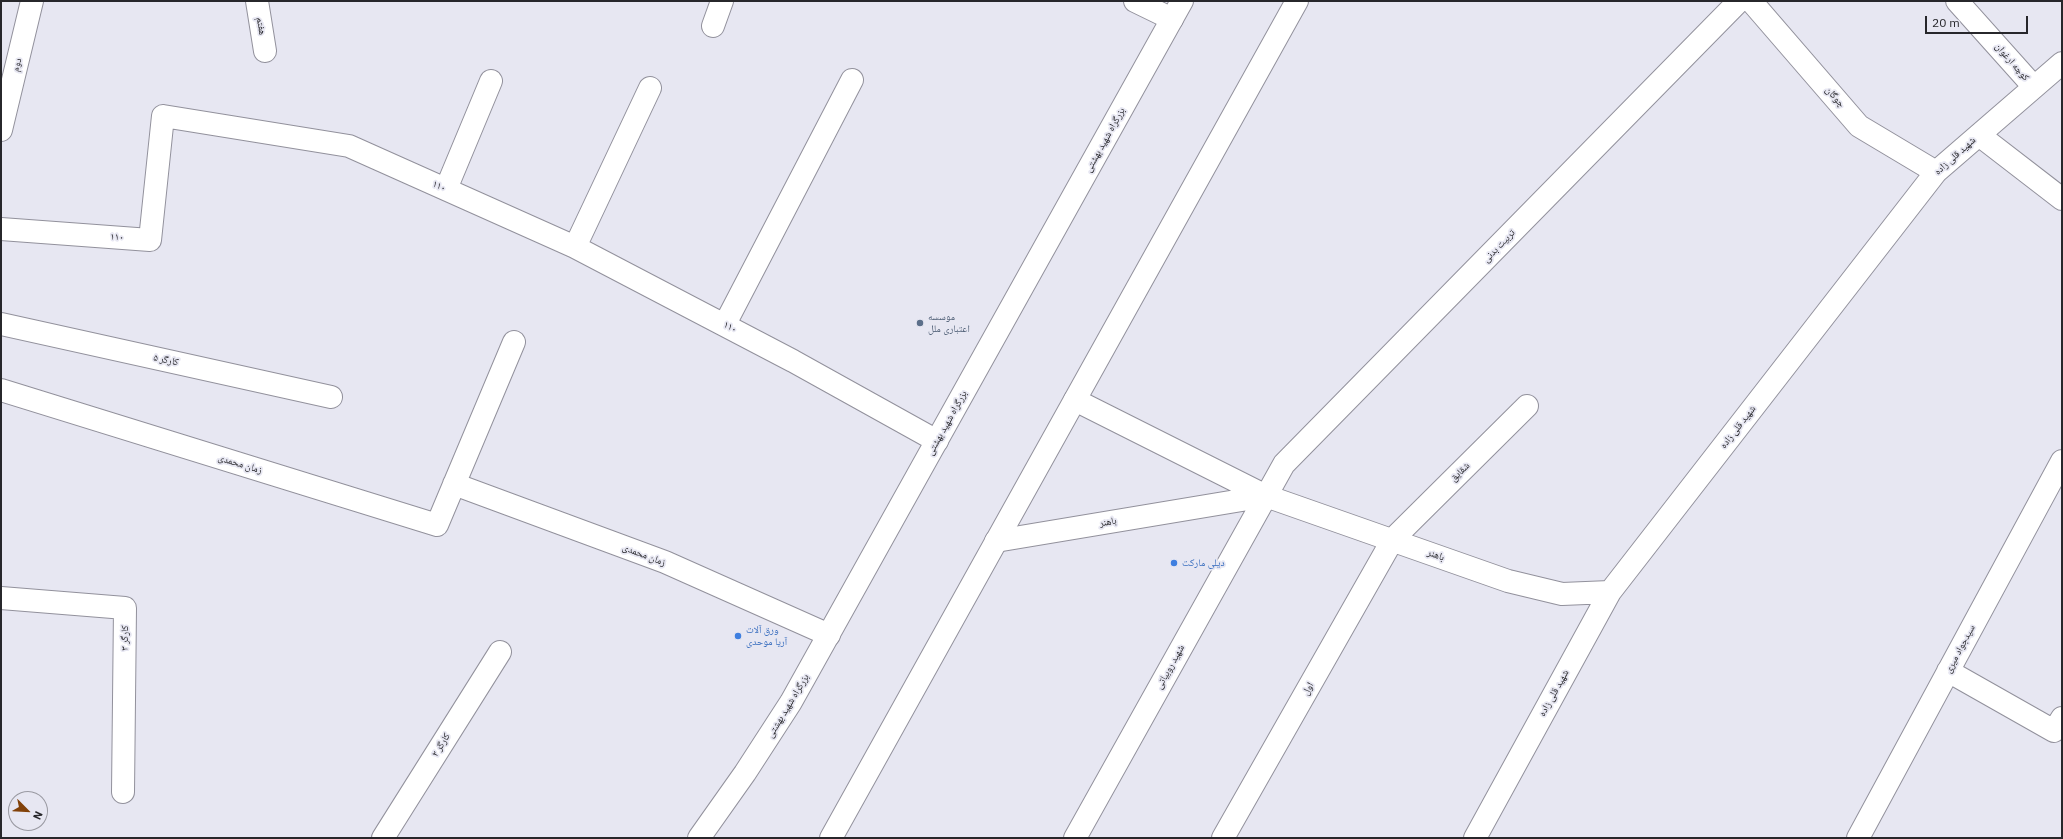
<!DOCTYPE html>
<html>
<head>
<meta charset="utf-8">
<style>
	body { margin:0 }
	#map { position:relative; width:2063px; height:839px; overflow:hidden; background:#e7e7f2; font-family:"IBM Plex Sans",sans-serif }
	canvas { display:block }
	.frame { position:absolute; inset:0; border:2px solid #27272b; pointer-events:none }
	.north { position:absolute; left:8px; top:791px; width:40px; height:40px; box-sizing:border-box; background:#e7e7f2; border:1px solid #9a9aa2; border-radius:50%; rotate:114deg; font-size:11px; font-weight:700; line-height:16px; text-align:center; color:#27272b }
	.north::after { content:''; display:block; margin:auto; width:14px; height:18px; background:#82420a; clip-path:polygon(50% 0,100% 100%,50% 72%,0 100%) }
	.scale { position:absolute; left:1925px; top:16px; width:103px; height:18px; box-sizing:border-box; border:2px solid #27272b; border-top:0; padding-left:5px; font-size:12px; line-height:14px; white-space:nowrap; color:#27272b; -webkit-text-stroke:3px #e7e7f2; paint-order:stroke }
</style>
</head>
<body>
<div id="map">
<canvas width="2063" height="839"></canvas>
<div class="frame"></div>
<div class="north">N</div>
<div class="scale">20 m</div>
</div>
<script>
const context = document.querySelector('canvas').getContext('2d');
context.lineJoin = 'round';
function poly(rows) {
  const path = new Path2D();
  for (const r of rows) {
    path.moveTo(r[0], r[1]);
    for (let i = 2; i < r.length; i += 2) path.lineTo(r[i], r[i + 1]);
  }
  return path;
}
function strokePath(path, color, width, dash) {
  context.strokeStyle = color;
  context.lineWidth = width;
  context.lineCap = dash ? 'butt' : 'round';
  context.setLineDash(dash || []);
  context.stroke(path);
}
function write(font, color, halo, rows, align = 'center') {
  context.font = font + ' "IBM Plex Sans","Noto Naskh Arabic",sans-serif';
  context.lineWidth = 3.5;
  context.setLineDash([]);
  context.textBaseline = 'middle';
  context.strokeStyle = halo;
  context.fillStyle = color;
  for (const [text, x, y, turn = 0] of rows) {
    context.save();
    context.translate(x, y);
    context.rotate((+turn || 0) * Math.PI / 180);
    context.textAlign = isNaN(turn) ? turn : align;
    if (halo) context.strokeText(text, 0, 0);
    context.fillText(text, 0, 0);
    context.restore();
  }
}
const minor = poly([
	[257,1,265,51],
	[1135,1,1172,19],
	[1751,1,1859,126,1936,172],
	[1957,1,2034,87],
	[713,26,722,1],
	[1,130,32,1],
	[1979,135,2062,199],
	[446,189,491,81],
	[1,229,150,240,163,116,349,146,575,247,793,361,937,441],
	[575,247,650,88],
	[1,324,331,397],
	[725,324,852,80],
	[1,390,437,525,514,342],
	[1075,400,1266,496,1508,581,1562,594,1610,592],
	[454,484,665,562,829,635],
	[996,541,1266,496],
	[1,598,125,608,123,792],
	[1948,671,2054,731,2062,718],
	[383,838,500,652],
	[1075,838,1284,464,1739,1],
	[1223,838,1393,539,1527,406],
	[1475,838,1610,592,1936,172,2062,63],
	[1858,838,2062,461]
]);
const trunk = poly([
	[699,838,745,773,791,702,1182,1],
	[831,838,1297,1]
]);
strokePath(minor, '#92919c', 24);
strokePath(trunk, '#92919c', 24);
strokePath(minor, '#fff', 22);
strokePath(trunk, '#fff', 22);
for (const [x, y, r, color] of [
	[920,323,4,"#5c6f8a"],
	[1174,563,4,"#3f7fe0"],
	[738,636,4,"#3f7fe0"]
]) {
  const dot = new Path2D();
  dot.arc(x, y, r, 0, 2 * Math.PI);
  context.fillStyle = color;
  context.fill(dot);
  strokePath(dot, '#e7e7f2', 1.5);
}
write('10px', '#27272b', '#e7e7f2', [
	["هفتم",261,26,81],
	["کوچه ارغوان",2012,62,49],
	["دوم",17,65,-76],
	["چوگان",1835,97,49],
	["بزرگراه شهید بهشتی",1105,140,-61],
	["شهید قلی زاده",1955,156,-42],
	["۱۱۰",439,186,24],
	["۱۱۰",117,237,4],
	["تربیت بدنی",1499,246,-46],
	["۱۱۰",730,327,28],
	["کارگر ۵",166,360,12],
	["بزرگراه شهید بهشتی",947,423,-61],
	["شهید قلی زاده",1738,427,-52],
	["زمان محمدی",240,464,17],
	["شقایق",1460,472,-45],
	["باهنر",1108,522,-10],
	["زمان محمدی",644,555,21],
	["باهنر",1436,555,20],
	["کارگر ۳",125,638,-89],
	["سیدجواد میری",1960,649,-62],
	["شهید روبیاتی",1170,667,-61],
	["اول",1308,689,-60],
	["شهید قلی زاده",1554,693,-61],
	["بزرگراه شهید بهشتی",788,706,-59],
	["کارگر ۲",441,745,-58]
]);
write('10px', '#4e5e75', '#e7e7f2', [
	["موسسه",928,317],
	["اعتباری ملل",928,329]
], 'left');
write('10px', '#366cbe', '#e7e7f2', [
	["دیلی مارکت",1182,563],
	["ورق آلات",746,630],
	["آریا موحدی",746,642]
], 'left');
</script>
</body>
</html>
